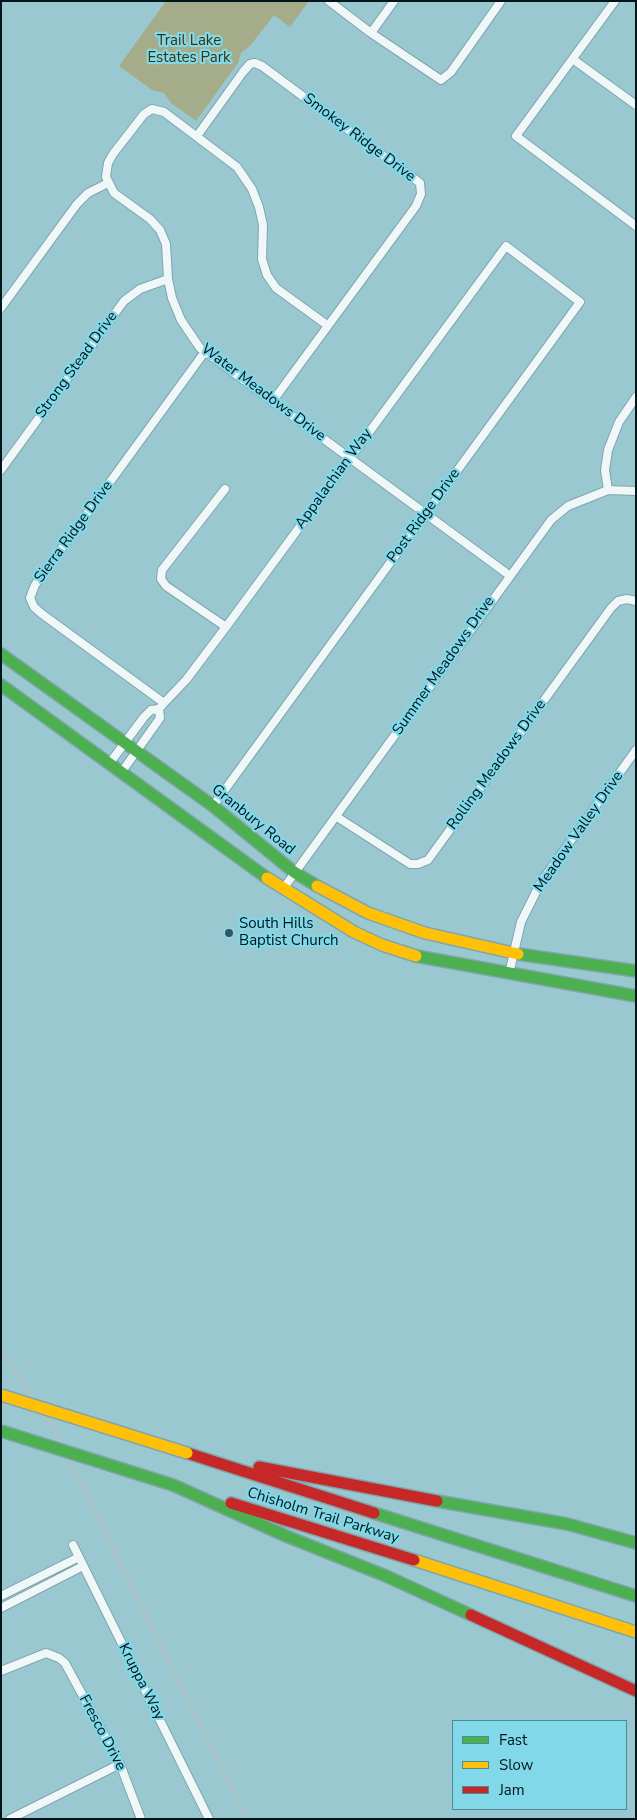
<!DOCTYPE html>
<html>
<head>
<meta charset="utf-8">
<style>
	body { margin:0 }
	#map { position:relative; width:637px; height:1820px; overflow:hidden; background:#99c8d1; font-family:"Nunito Sans",sans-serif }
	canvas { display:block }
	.frame { position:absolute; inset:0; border:2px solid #00161b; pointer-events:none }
	.legend { position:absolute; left:452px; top:1720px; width:175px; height:90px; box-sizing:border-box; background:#81d8e9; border:1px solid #4d8a97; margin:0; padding:6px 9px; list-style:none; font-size:15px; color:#00161b }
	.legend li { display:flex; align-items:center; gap:10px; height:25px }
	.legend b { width:25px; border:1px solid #4d8a97 }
</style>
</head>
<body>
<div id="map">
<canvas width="637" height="1820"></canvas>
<div class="frame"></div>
<ul class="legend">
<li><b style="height:6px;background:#4caf50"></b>Fast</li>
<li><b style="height:6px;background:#ffc107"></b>Slow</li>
<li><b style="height:6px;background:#c62828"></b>Jam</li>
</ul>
</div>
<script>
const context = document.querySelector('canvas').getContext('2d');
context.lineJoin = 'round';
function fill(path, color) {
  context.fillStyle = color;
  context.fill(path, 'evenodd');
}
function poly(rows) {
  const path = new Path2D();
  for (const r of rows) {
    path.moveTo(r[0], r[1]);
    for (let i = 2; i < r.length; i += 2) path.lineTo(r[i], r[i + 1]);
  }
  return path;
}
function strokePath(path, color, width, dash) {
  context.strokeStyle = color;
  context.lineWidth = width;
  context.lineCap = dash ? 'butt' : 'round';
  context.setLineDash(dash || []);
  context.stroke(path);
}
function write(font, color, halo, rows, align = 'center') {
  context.font = font + ' "Nunito Sans",sans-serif';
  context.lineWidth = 4.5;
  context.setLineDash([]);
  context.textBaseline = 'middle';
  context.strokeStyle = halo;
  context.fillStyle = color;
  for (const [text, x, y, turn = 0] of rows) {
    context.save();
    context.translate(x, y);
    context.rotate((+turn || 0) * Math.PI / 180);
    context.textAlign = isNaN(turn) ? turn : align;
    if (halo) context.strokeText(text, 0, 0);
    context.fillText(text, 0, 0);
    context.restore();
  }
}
fill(poly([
	[166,1,309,1,290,27,274,15,250,46,241,53,238,63,196,121,171,103,164,93,152,90,119,66]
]), '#a5ac8a');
const street = poly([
	[329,1,371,33,441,80,451,72,501,1],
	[615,1,516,136,636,226],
	[371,33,394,1],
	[574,60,636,105],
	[197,136,243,72,250,64,255,63,262,66,420,183,421,194,416,206,272,402],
	[1,308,77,204,88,193,108,183],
	[327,325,276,288,267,275,262,259,263,225,259,207,252,189,237,167,164,112,152,109,144,114,113,154,108,163,106,177,114,193,150,219,160,230,166,244,168,279,172,298,181,320,200,348,509,575],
	[1,470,124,301,140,289,168,279],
	[225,489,162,570,161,579,166,586,226,627],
	[608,490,605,470,608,450,619,422,636,397],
	[164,703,42,614,34,607,30,598,35,585,204,353],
	[109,764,144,717,151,710,159,709],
	[121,773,160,718,159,709,164,703,186,680,226,627,506,246,580,302,213,806],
	[337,817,410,864,418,864,428,860,611,608,618,601,627,599,636,601],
	[283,889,551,520,568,506,608,490,636,491],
	[509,974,521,922,541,882,636,750],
	[73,1545,209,1819],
	[1,1596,79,1557],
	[1,1608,83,1566],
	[1,1671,46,1653,59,1658,65,1663,120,1764,141,1819],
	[10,1819,120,1764]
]);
const fast = poly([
	[1,654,213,806,294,872,317,886],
	[1,685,267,878],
	[518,954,636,971],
	[416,956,636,996],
	[173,1485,286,1536,386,1576,471,1615],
	[437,1501,567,1524,636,1543],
	[374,1513,636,1596]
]);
const slow = poly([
	[267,878,354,932,382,945,416,956],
	[317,886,368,913,425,933,518,954],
	[414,1560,636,1632]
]);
const jam = poly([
	[187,1453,374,1513],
	[259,1467,437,1501],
	[231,1503,414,1560],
	[471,1615,636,1691]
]);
strokePath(street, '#80a5ac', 10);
strokePath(fast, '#80a5ac', 14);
strokePath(slow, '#80a5ac', 14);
strokePath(jam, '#80a5ac', 14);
strokePath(street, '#f0f7f8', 8);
strokePath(fast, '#4caf50', 11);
strokePath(slow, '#ffc107', 11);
strokePath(jam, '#c62828', 11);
strokePath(poly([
	[1,1350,53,1428,247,1819]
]), '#b2c0c2', 2.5);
const fastBridge = poly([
	[1,1431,173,1485]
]);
const slowBridge = poly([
	[1,1395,187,1453]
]);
strokePath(fastBridge, '#80a5ac', 14, []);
strokePath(slowBridge, '#80a5ac', 14, []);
strokePath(fastBridge, '#4caf50', 11);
strokePath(slowBridge, '#ffc107', 11);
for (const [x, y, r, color] of [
	[229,933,5,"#36545b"]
]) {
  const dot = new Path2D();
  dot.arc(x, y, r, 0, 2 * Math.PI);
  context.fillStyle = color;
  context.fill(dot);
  strokePath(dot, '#81d8e9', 2);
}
write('15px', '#3e310a', '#81d8e9', [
	["Trail Lake",189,41],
	["Estates Park",189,58]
]);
write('15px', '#00161b', '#81d8e9', [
	["Smokey Ridge Drive",359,138,37],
	["Strong Stead Drive",77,365,-54],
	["Water Meadows Drive",263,393,37],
	["Appalachian Way",334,479,-54],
	["Post Ridge Drive",424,516,-54],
	["Sierra Ridge Drive",74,532,-54],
	["Summer Meadows Drive",444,666,-55],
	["Rolling Meadows Drive",497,765,-54],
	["Granbury Road",253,820,39],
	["Meadow Valley Drive",579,832,-55],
	["Chisholm Trail Parkway",323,1516,17],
	["Kruppa Way",141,1682,63],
	["Fresco Drive",102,1733,62]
]);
write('15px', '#00161b', '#81d8e9', [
	["South Hills",239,924],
	["Baptist Church",239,941]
], 'left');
</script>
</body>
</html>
